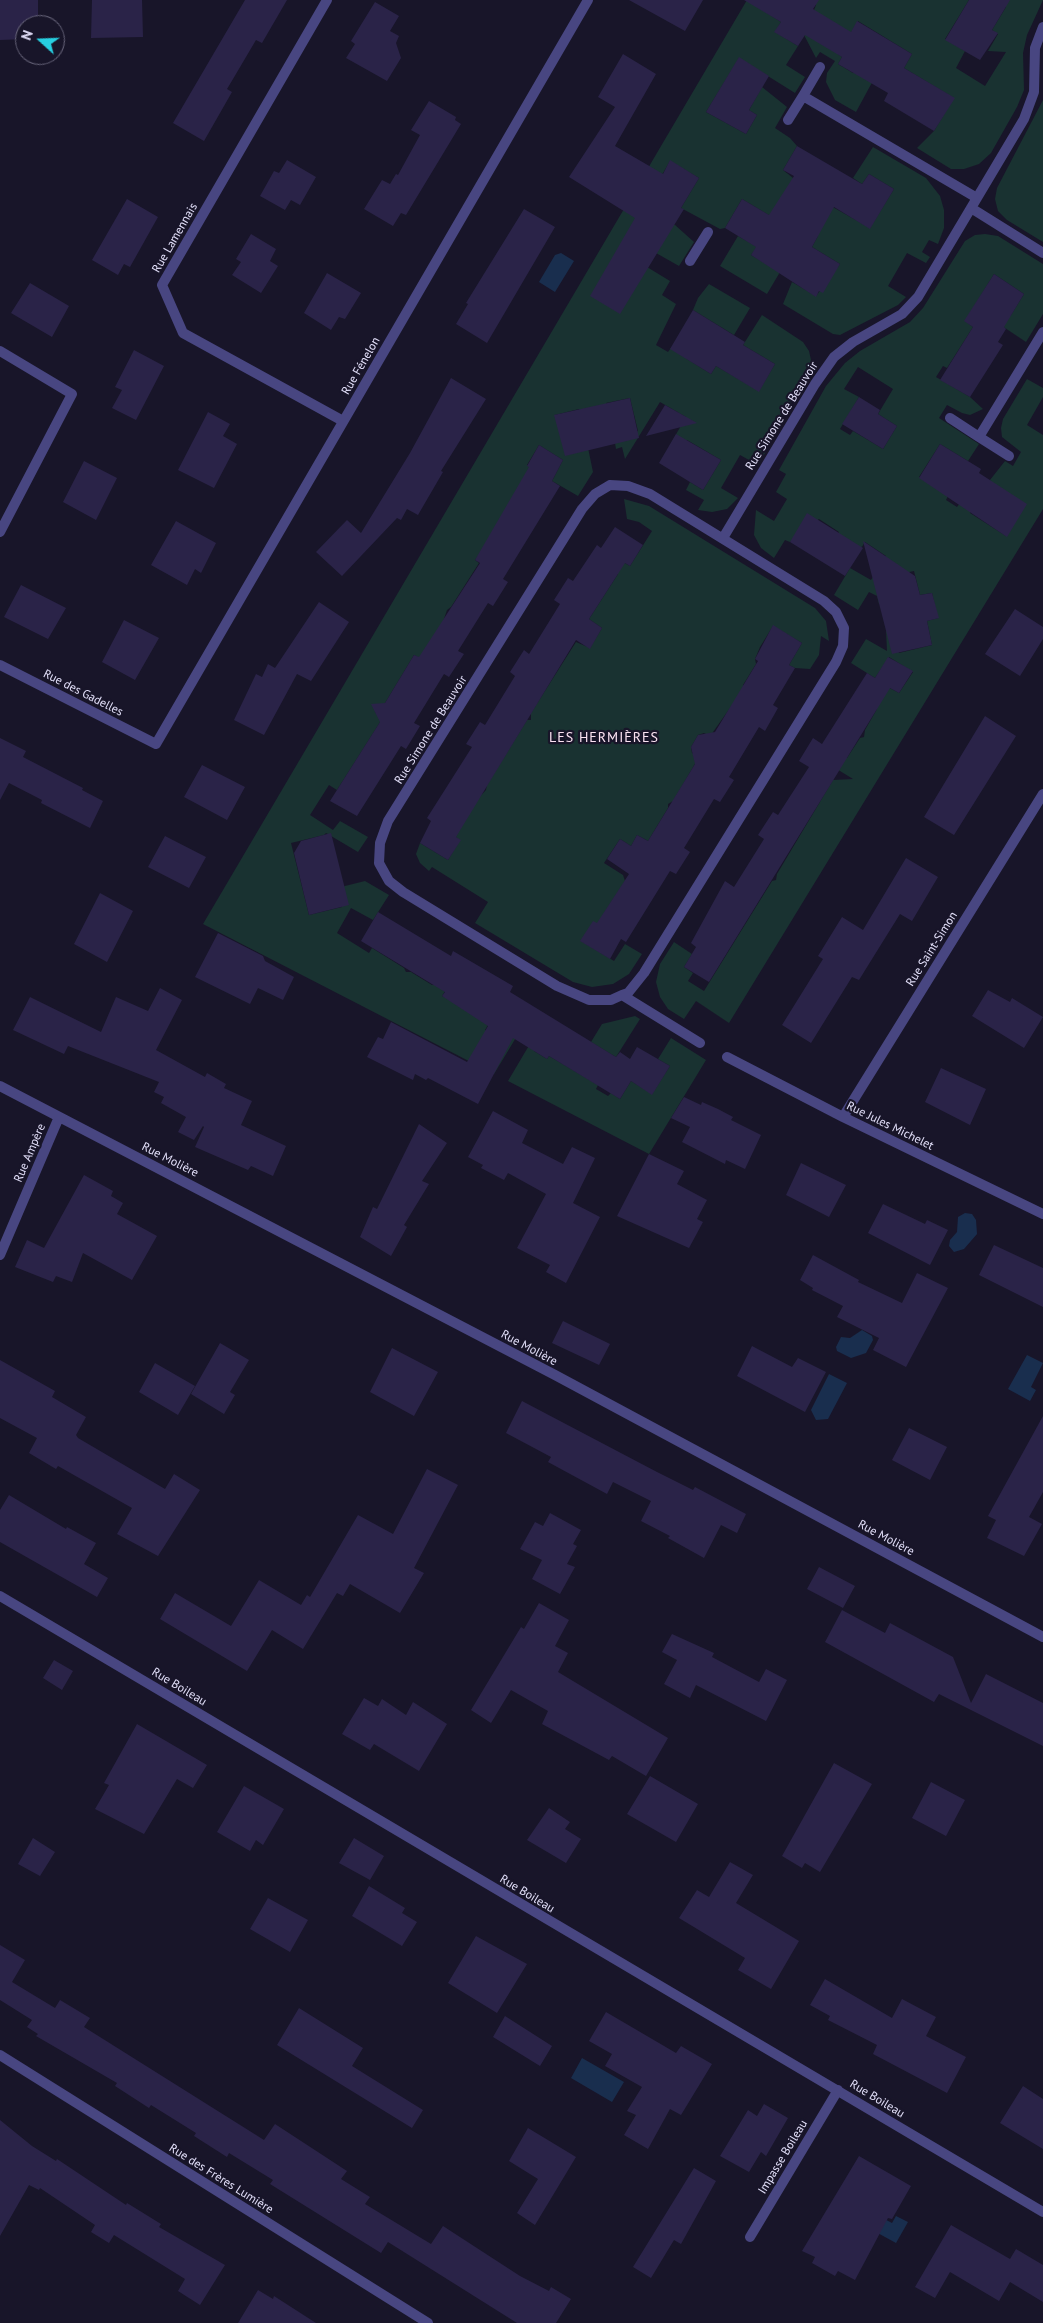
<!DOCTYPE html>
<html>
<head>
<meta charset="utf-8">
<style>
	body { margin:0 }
	#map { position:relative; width:1043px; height:2323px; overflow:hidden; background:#181529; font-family:"PT Sans",sans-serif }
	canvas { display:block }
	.north { position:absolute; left:15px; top:15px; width:50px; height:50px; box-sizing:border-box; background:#181529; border:1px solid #6a677d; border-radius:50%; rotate:290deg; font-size:14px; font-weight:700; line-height:20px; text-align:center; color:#e4e1fb }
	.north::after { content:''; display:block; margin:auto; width:18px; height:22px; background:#27cfe1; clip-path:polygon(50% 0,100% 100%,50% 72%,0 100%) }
</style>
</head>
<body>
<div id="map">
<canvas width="1043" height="2323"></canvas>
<div class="north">N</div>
</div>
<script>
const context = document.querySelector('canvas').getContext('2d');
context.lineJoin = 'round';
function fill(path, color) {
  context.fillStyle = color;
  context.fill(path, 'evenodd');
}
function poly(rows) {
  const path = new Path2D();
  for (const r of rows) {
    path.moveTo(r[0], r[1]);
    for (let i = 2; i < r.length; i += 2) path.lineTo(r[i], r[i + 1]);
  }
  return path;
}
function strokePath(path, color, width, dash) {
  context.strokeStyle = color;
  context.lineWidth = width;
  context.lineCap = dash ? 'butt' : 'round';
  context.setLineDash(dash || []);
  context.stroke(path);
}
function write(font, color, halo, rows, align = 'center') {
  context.font = font + ' "PT Sans",sans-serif';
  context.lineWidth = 4.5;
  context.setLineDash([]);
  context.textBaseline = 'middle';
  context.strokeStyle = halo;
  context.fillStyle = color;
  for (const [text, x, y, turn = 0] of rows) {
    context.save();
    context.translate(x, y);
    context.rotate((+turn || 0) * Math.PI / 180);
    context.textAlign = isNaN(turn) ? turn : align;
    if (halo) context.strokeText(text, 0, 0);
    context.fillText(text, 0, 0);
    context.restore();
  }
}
fill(poly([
	[747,0,781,22,775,32,798,46,786,65,805,77,795,93,739,58,706,112,746,134,757,115,749,110,762,87,787,107,775,128,790,138,797,146,783,170,822,201,870,228,894,189,869,174,862,184,853,178,873,147,926,178,940,196,944,210,944,228,938,244,929,240,922,252,930,257,926,263,907,253,888,286,906,297,898,305,840,335,833,334,783,304,792,282,816,296,840,264,812,247,818,236,802,235,742,199,725,228,720,229,681,208,699,178,670,161,644,206,675,225,694,242,679,266,656,253,647,267,670,281,662,295,676,304,656,345,668,352,673,345,687,359,711,374,716,366,759,391,775,364,743,345,762,315,803,342,809,351,811,360,809,371,773,434,775,436,758,465,740,455,721,488,738,498,727,509,712,512,698,510,704,500,686,490,690,482,703,490,721,460,687,440,671,443,686,417,660,402,625,459,622,447,616,449,614,437,638,431,630,398,606,403,609,420,583,426,579,409,555,415,587,443,593,472,578,496,552,481,563,460,539,445,527,465,540,475,475,560,479,563,451,607,447,610,429,663,414,655,385,703,375,712,382,719,337,790,329,785,310,815,333,830,340,821,368,837,358,852,326,833,324,835,291,843,309,915,342,907,337,888,365,881,389,895,373,920,351,908,337,933,369,953,372,948,404,968,406,972,411,972,432,985,453,978,442,996,491,1020,485,1030,506,1043,511,1033,517,1036,494,1074,203,924],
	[807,0,969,0,945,39,965,51,956,68,985,86,1006,52,988,51,998,34,992,30,1006,7,995,0,1043,0,1027,35,1023,53,1024,90,1017,107,991,153,979,164,964,169,951,169,917,148,934,131,954,98,904,68,912,54,858,21,838,54,842,57,838,64,853,73,857,66,875,77,856,112,835,100,826,82,827,73,835,61,820,52,816,58,804,35,816,5],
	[1043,100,1043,242,1007,220,998,211,995,199,997,188],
	[985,234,998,236,1043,264,1043,314,1026,342,999,324,1011,315,1024,294,994,274,965,321,973,327,947,368,943,366,936,377,970,397,983,409,970,415,962,413,947,405,939,418,979,444,968,461,940,444,919,477,948,496,946,500,957,507,960,503,971,511,970,513,1006,536,990,480,1005,461,1013,466,1021,452,1002,437,1001,428,1003,419,1027,379,1043,388,1043,397,1027,425,1043,435,1043,509,729,1023,696,1001,684,1019,668,1009,660,997,656,982,660,964,674,942,692,954,684,967,693,973,688,981,704,991,759,902,772,881,776,880,777,874,833,780,853,779,827,763,834,751,847,758,860,738,864,737,865,730,877,709,866,701,886,686,899,693,913,672,889,657,875,678,851,663,866,639,887,651,886,630,892,628,899,653,932,645,927,621,938,618,932,593,920,595,914,571,881,578,887,602,879,604,877,596,869,592,858,610,834,595,850,568,871,580,886,556,865,542,856,556,830,548,839,532,819,519,790,542,785,540,774,558,761,548,754,535,756,510,774,521,787,499,776,492,786,474,779,470,826,386,845,363,860,351,910,322,923,308,965,241,975,235],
	[858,367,893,389,878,414,897,426,883,449,853,431,850,435,840,429,859,397,844,389],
	[738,236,757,247,751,255,780,272,767,294,720,266],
	[709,284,750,308,734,335,693,310,698,298],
	[624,499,649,506,815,608,826,621,829,641,821,636,819,655,810,669,795,668,789,665,802,643,773,626,760,647,755,659,756,664,743,685,745,687,713,732,712,737,704,733,698,735,691,747,692,753,699,757,673,801,668,804,668,808,648,841,637,835,631,846,620,839,604,863,623,875,625,881,604,913,614,919,581,941,614,961,625,944,642,954,629,974,613,984,592,987,573,982,475,923,488,902,432,867,429,871,420,863,416,854,420,843,448,860,460,840,447,831,486,790,487,785,527,720,531,720,531,713,576,642,590,648,602,628,589,619,618,574,616,558,630,566,652,531,639,522,627,519],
	[547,1015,544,1033,534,1051,547,1059,549,1056,598,1085,596,1089,608,1096,611,1093,620,1099,631,1081,652,1094,670,1066,658,1059,671,1038,706,1060,649,1154,508,1081],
	[635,1016,640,1019,616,1057,591,1042,602,1024]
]), '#193231');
fill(poly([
	[561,253,574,261,555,292,539,282,555,255],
	[965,1213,972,1214,976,1220,977,1234,964,1249,954,1252,949,1246,950,1240,957,1232,958,1217],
	[862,1330,872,1336,873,1340,866,1353,851,1358,837,1351,836,1347,841,1337,850,1338],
	[1027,1355,1043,1363,1031,1387,1036,1390,1030,1401,1008,1389],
	[829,1374,847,1383,828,1419,816,1420,811,1410],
	[582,2058,624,2082,612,2102,571,2078],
	[871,2212,892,2223,896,2216,908,2222,896,2243,863,2225]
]), '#192e4e');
fill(poly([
	[0,0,38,0,38,25,25,25,25,39,0,40],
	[92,0,142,0,143,37,91,38],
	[245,0,287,0,262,43,256,40,233,79,227,89,232,92,204,141,173,123],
	[629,0,703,0,685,31],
	[744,0,819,0,813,9,851,32,857,21,912,54,904,68,955,98,934,131,884,101,888,93,838,64,842,57,805,35,798,46,774,32,781,22],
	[969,0,1010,0,992,30,998,33,980,60,945,40],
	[375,2,399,16,390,31,399,36,396,43,401,58,387,81,346,58,355,44,351,41],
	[623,54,656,74,615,146,663,174,670,160,699,178,681,208,684,209,620,314,590,296,635,218,569,177,615,107,598,97],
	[739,57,769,76,749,110,757,115,746,134,706,112],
	[429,101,456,117,455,120,461,124,406,215,401,213,393,226,364,209,382,180,390,184,396,174,398,175,420,135,411,130],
	[797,146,862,184,869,174,894,189,870,229,834,207,812,247,840,264,823,293,819,291,816,297,751,255,756,247,725,228,742,199,769,215,794,176,783,170],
	[287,160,316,177,300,205,291,200,285,210,260,196,274,171,279,173],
	[127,199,158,217,130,267,124,264,118,275,92,260],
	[524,209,555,227,487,343,456,324,468,304,466,303],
	[251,234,276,249,270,261,278,266,261,293,232,275,241,262,236,259],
	[327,273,361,293,345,319,339,317,331,330,304,313],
	[994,274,1024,294,1004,327,1006,329,998,342,1003,345,970,397,940,380,973,327,964,321],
	[30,283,69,306,52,337,11,313],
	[693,310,745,342,743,345,775,364,759,392,716,366,711,374,670,349],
	[134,350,164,366,136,420,112,408,122,390,115,387],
	[451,378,486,399,441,471,443,472,418,515,407,509,401,520,397,518,342,576,316,552,347,520,361,533,410,453],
	[859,397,880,410,878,414,897,426,883,449,842,424],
	[630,398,639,438,565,456,554,415],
	[665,405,697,423,646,436],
	[208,412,230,424,223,436,237,444,214,488,178,470],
	[676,434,721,460,703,490,659,463],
	[940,444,981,469,979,473,1027,504,1007,537,919,478],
	[539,445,563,460,552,481,560,486,503,579,508,582,493,606,488,603,458,651,464,654,449,677,444,674,414,723,420,726,406,749,401,746,357,816,330,801,380,722,371,704,385,703,414,655,419,657,480,563,475,560,529,467,527,466],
	[84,461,117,478,96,520,63,502],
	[807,513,863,548,845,576,790,542],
	[176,521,216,543,201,573,195,569,187,585,151,565],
	[615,527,643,545,630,566,625,563,589,619,602,628,590,649,576,640,456,837,461,840,448,860,420,843,431,821,427,818,472,747,466,744,480,722,485,725,515,676,510,672,524,650,529,654,560,604,554,600,568,578,573,581,597,545,601,548],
	[863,541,915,576,920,595,932,593,939,618,927,621,932,645,892,654],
	[21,585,66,608,48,639,4,617],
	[319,602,349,622,311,681,297,674,264,735,234,720,256,674,262,677,268,664,275,668],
	[1015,609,1043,627,1043,639,1020,676,985,654],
	[124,620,159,638,135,680,102,662],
	[773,625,802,643,789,665,795,668,773,705,778,708,765,731,759,727,729,777,734,780,720,802,714,799,684,848,690,852,676,874,670,871,626,942,621,939,610,959,580,941,593,921,597,923,629,874,607,859,620,839,631,846,637,835,648,841,695,764,691,747,698,735,715,732,758,661,755,659],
	[888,657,913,671,899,693,890,688,709,982,684,967,696,947,691,943,725,881,734,887,764,839,758,835,773,812,778,815,809,767,799,761,813,738,822,744,867,673,875,678],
	[985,716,1016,736,954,835,924,817],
	[0,738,26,751,23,757,83,788,82,790,103,801,90,828,41,803,42,800,9,783,0,800],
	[202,765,245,787,227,820,184,797],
	[331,833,349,905,309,915,294,853,301,841],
	[165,836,206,857,189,888,148,867],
	[906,858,938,877,912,921,900,914,859,980,852,977,811,1043,782,1025,823,959,818,956,842,917,863,930],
	[100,893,133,911,107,962,74,944],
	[378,912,451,956,453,951,513,986,510,992,616,1057,620,1052,630,1059,637,1047,670,1066,652,1095,631,1081,620,1099,549,1056,547,1059,513,1038,478,1104,428,1078,426,1080,415,1074,413,1080,367,1057,378,1037,383,1039,391,1022,467,1062,488,1026,442,996,445,992,361,941],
	[218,933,263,956,265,961,294,977,283,1000,258,988,250,1004,195,977],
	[160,988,182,1000,156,1050,205,1077,207,1073,226,1084,224,1088,252,1101,241,1125,286,1146,273,1176,251,1166,248,1170,195,1147,204,1127,203,1126,194,1140,178,1132,186,1117,161,1103,164,1097,154,1092,159,1082,68,1046,64,1054,13,1030,30,997,101,1032,116,997,148,1011],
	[988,990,1010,1002,1012,998,1043,1017,1024,1048,972,1016],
	[941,1068,986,1089,970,1125,925,1102],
	[684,1097,701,1105,702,1102,718,1109,733,1117,731,1120,761,1135,745,1169,726,1160,725,1164,682,1142,690,1127,671,1118],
	[493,1111,528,1130,522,1143,563,1164,572,1147,595,1158,573,1203,600,1217,566,1283,546,1272,550,1265,517,1248,546,1194,508,1173,504,1180,481,1168,483,1165,468,1157],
	[419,1124,447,1143,422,1181,429,1184,404,1225,407,1227,391,1256,360,1237,373,1207,377,1209],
	[649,1154,684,1171,677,1184,707,1200,697,1219,703,1222,689,1248,617,1216],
	[801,1163,846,1185,829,1217,786,1195],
	[84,1175,113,1191,111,1196,123,1203,117,1214,157,1236,132,1280,83,1253,72,1282,56,1276,53,1282,15,1267,27,1240,44,1248],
	[883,1204,925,1224,927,1220,948,1230,930,1265,868,1233],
	[994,1245,1043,1268,1043,1307,979,1275],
	[813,1255,859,1280,858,1282,902,1303,917,1273,948,1288,906,1367,873,1350,879,1338,837,1317,843,1306,812,1290,813,1288,800,1280],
	[563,1321,610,1344,599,1365,552,1343],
	[220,1343,249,1360,230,1392,235,1395,224,1414,191,1394],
	[752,1346,792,1367,798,1358,826,1372,805,1412,737,1376],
	[392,1348,438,1372,414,1416,370,1392],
	[0,1360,55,1391,52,1397,86,1417,76,1435,78,1438,165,1489,174,1474,200,1490,158,1556,117,1534,132,1508,58,1466,56,1469,29,1453,37,1438,0,1418],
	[155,1363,195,1386,178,1415,139,1392],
	[522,1401,657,1472,693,1490,695,1487,746,1514,737,1533,721,1525,704,1558,668,1538,670,1536,641,1521,651,1501,613,1482,607,1494,548,1462,551,1457,506,1433],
	[1043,1416,1043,1492,1029,1517,1042,1524,1024,1556,987,1538,996,1520,988,1516],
	[909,1428,947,1447,930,1480,892,1460],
	[427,1469,458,1485,414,1568,424,1573,400,1613,350,1584,343,1596,337,1593,303,1649,272,1630,247,1671,160,1619,175,1593,231,1626,259,1580,301,1605,307,1595,310,1597,358,1515,393,1534],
	[9,1495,66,1529,67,1527,96,1543,84,1564,108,1578,97,1597,0,1542,0,1510],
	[550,1513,581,1530,573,1544,577,1546,567,1564,575,1567,560,1594,532,1579,542,1560,520,1549,535,1522,543,1526],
	[819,1567,855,1586,843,1608,807,1589],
	[539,1603,569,1620,555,1646,568,1653,558,1672,668,1738,646,1776,612,1756,609,1760,542,1724,548,1711,511,1690,491,1723,471,1710,521,1627,524,1629],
	[842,1610,885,1633,890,1623,953,1657,971,1703,986,1674,1043,1703,1043,1746,939,1694,934,1702,825,1642],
	[672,1634,714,1653,712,1657,759,1682,766,1669,787,1680,766,1721,696,1685,690,1698,664,1684,677,1660,662,1652],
	[54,1660,73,1671,62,1690,43,1678],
	[364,1698,378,1706,382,1699,406,1715,413,1702,447,1724,419,1771,374,1744,370,1750,342,1734],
	[137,1724,207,1765,193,1788,177,1779,144,1834,95,1809,109,1785,104,1783],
	[834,1763,872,1784,820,1872,805,1863,802,1868,782,1856],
	[650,1776,698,1804,676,1842,627,1814],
	[931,1782,965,1800,946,1836,912,1818],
	[244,1786,284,1809,263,1845,256,1840,250,1851,217,1832],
	[549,1808,570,1822,565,1829,581,1839,566,1863,527,1840],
	[33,1838,55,1852,40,1876,18,1864],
	[354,1838,384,1856,370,1880,339,1863],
	[730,1862,753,1875,736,1903,799,1941,771,1989,738,1970,745,1958,679,1918,697,1890,709,1897],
	[369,1886,405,1908,402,1913,417,1922,402,1946,352,1916],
	[268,1898,308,1920,290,1952,250,1929],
	[476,1936,527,1964,497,2013,448,1983],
	[0,1945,25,1960,12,1982,55,2008,60,2000,90,2018,84,2027,264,2140,275,2124,347,2171,341,2179,370,2197,365,2204,431,2244,443,2226,520,2276,549,2291,551,2287,571,2299,556,2323,517,2323,388,2242,381,2253,270,2184,273,2180,229,2153,227,2157,194,2136,196,2133,151,2105,149,2108,115,2086,117,2083,36,2036,38,2034,27,2027,32,2020,0,2000],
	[825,1979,892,2018,902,1999,936,2017,926,2036,966,2057,947,2093,873,2054,877,2045,828,2020,830,2016,810,2005],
	[299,2008,363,2048,352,2066,423,2110,412,2128,277,2045],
	[606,2012,676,2053,681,2046,712,2064,681,2115,670,2109,648,2149,624,2135,636,2115,627,2111,642,2087,605,2066,612,2054,589,2041],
	[505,2016,552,2046,540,2066,493,2037],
	[1023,2086,1043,2099,1043,2149,1000,2123],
	[764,2104,788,2118,766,2156,761,2152,749,2172,720,2156,748,2110,757,2116],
	[0,2120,32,2146,56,2161,57,2159,126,2205,127,2203,161,2224,159,2227,225,2265,200,2305,178,2291,185,2279,114,2235,109,2243,91,2232,95,2225,40,2188,39,2190,29,2185,0,2236],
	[528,2128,576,2157,535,2225,517,2213,538,2179,509,2161],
	[859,2156,911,2186,892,2219,888,2218,855,2280,838,2271,835,2276,812,2263,815,2257,802,2251],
	[694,2168,716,2181,681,2244,674,2240,651,2278,633,2267],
	[951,2225,1010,2259,1016,2249,1043,2265,1043,2302,1010,2282,999,2301,950,2272,935,2298,915,2287],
	[258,2290,273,2299,274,2296,316,2323,238,2323]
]), '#2a2348');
strokePath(poly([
	[327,0,162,285,183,333,343,421],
	[803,96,820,67],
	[788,120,803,96,977,198],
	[971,208,1043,253],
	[690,261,708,232],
	[0,351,72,394,0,532],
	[950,418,979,437],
	[1009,456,979,437,1043,332],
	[610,485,628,486,650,494,824,601,836,612,844,628,843,646,836,662,644,973,628,993,622,995,611,1000,589,1000,557,986,403,892,389,881,379,863,380,843,388,821,582,509,595,494,610,485],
	[723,538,815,384,834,357,853,342,902,314,918,297,1024,119,1034,92,1035,48,1043,27],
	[0,665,156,744,588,0],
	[622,995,700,1043],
	[727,1057,843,1117,1043,1214],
	[0,1086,555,1375,1043,1637],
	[843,1117,1043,794],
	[0,1255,59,1117],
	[0,1596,1043,2212],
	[0,2055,428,2323],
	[750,2237,838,2090]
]), '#484681', 10);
write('12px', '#e4e1fb', '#181529', [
	["Rue Lamennais",175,238,-60],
	["Rue Fénelon",361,366,-60],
	["Rue Simone de Beauvoir",782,416,-58],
	["Rue des Gadelles",83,693,27],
	["Rue Simone de Beauvoir",431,730,-58],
	["Rue Saint-Simon",932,949,-58],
	["Rue Jules Michelet",890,1126,26],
	["Rue Ampère",30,1153,-67],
	["Rue Molière",170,1160,27],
	["Rue Molière",529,1348,28],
	["Rue Molière",886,1538,28],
	["Rue Boileau",179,1687,31],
	["Rue Boileau",527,1894,31],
	["Rue Boileau",877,2099,31],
	["Impasse Boileau",783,2157,-59],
	["Rue des Frères Lumière",221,2179,32]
]);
context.letterSpacing = '1px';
write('14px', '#fbe3f2', '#181529', [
	["LES HERMIÈRES",604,738]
]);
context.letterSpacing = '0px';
</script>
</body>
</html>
